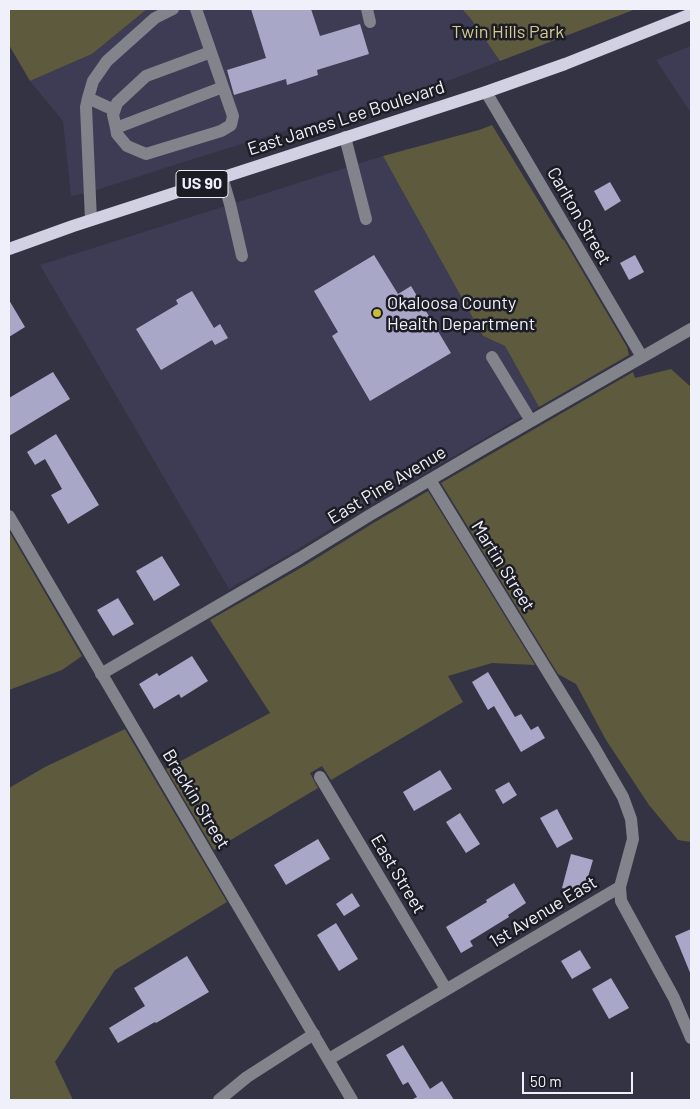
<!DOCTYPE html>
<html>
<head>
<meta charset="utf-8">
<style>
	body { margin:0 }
	#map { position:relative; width:700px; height:1109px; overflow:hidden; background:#343344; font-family:Barlow,sans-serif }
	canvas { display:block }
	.frame { position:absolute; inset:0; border:10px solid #f0f0fb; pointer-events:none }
	.scale { position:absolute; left:522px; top:1072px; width:111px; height:22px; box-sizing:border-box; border:2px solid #f0f0fb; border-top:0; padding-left:6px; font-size:15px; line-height:18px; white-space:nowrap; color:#f0f0fb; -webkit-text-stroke:4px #1c1c24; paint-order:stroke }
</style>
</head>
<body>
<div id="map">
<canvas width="700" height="1109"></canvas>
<div class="frame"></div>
<div class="scale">50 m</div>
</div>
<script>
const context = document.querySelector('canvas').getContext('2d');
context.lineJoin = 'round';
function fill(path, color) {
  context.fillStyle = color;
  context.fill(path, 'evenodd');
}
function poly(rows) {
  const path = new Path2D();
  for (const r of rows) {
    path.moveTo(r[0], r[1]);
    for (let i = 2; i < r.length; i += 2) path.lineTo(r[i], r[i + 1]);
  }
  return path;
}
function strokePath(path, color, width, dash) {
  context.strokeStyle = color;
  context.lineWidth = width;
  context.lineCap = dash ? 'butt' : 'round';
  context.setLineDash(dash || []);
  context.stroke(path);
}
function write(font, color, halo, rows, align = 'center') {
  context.font = font + ' Barlow,sans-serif';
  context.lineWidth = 5;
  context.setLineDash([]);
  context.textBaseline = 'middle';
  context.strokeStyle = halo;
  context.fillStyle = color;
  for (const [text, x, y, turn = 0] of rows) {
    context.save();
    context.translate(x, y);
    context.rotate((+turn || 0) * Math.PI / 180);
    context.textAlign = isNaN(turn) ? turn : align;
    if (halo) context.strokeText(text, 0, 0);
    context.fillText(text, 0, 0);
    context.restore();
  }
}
fill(poly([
	[147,9,462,9,471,19,500,61,453,79,196,158,90,192,71,196,63,121,30,81,92,54],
	[691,46,691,113,656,60],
	[383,156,483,336,505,346,539,407,366,507,295,551,229,589,40,265]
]), '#3e3c54');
fill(poly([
	[9,9,147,9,92,54,30,81,9,45],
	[462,9,636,9,500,61,471,19],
	[492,125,562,239,564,240,627,347,629,355,539,407,505,346,483,336,383,156,479,130],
	[671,369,691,387,691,842,678,840,649,805,606,740,576,684,558,674,441,483,633,372,635,378],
	[428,491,535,665,492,663,448,676,463,702,331,780,322,766,310,773,318,788,214,850,166,769,270,713,210,620,304,566,375,522],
	[9,531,82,656,62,670,9,690],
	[125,729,227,902,115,970,55,1062,73,1100,9,1100,9,788,45,767]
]), '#5d5a3e');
fill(poly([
	[251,9,311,9,320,36,360,24,369,54,317,70,318,75,287,85,286,79,234,95,227,70,266,58],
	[610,182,621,201,605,211,594,191],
	[374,255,398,294,411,286,451,353,370,401,332,336,338,332,314,291],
	[635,255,644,272,629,280,620,263],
	[192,291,214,328,220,324,228,338,215,345,212,340,161,370,136,329,178,304,176,300],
	[9,300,25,327,9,337],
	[53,372,70,399,9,436,9,398],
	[56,434,99,505,68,524,51,495,62,489,45,459,35,465,27,452],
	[162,556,180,585,154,601,136,571],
	[118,598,134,624,113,636,97,610],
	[192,656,208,681,181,698,179,694,154,709,139,684,157,673,159,676],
	[488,672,515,717,521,714,531,730,538,726,545,738,521,752,494,706,488,710,472,682],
	[440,770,452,789,414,811,403,792],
	[509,782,517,795,503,804,495,790],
	[557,809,573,839,557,848,540,818],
	[460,813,480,844,466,853,446,822],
	[318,839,330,859,286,885,274,865],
	[571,854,593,860,583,894,562,888],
	[514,883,526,903,508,915,509,917,470,941,473,946,461,953,446,927,487,902,486,900],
	[352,893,360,906,344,916,336,904],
	[336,923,358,959,339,971,317,935],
	[691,929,691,975,675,936],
	[580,950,591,968,572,979,561,961],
	[187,956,209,992,156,1023,155,1022,118,1043,109,1028,145,1006,134,988],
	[611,978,629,1008,609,1019,592,989],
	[403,1045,430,1089,442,1081,454,1100,411,1100,417,1097,408,1082,403,1085,386,1055]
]), '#a8a7c7');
strokePath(poly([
	[196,9,233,116,231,125,221,131,146,154,127,146,117,134,116,128,113,115,117,103,146,76,211,52],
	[367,9,370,22],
	[486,92,642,357],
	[88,98,114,110],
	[116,128,223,87],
	[345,137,366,219],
	[222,177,230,204,242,256],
	[91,220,86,107,88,98,93,81,107,61,155,18,173,9],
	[492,357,531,421],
	[9,516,352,1100],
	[101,674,300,558,370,515,479,451,691,329],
	[320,777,446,989],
	[620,887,621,901,674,998,691,1038],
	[329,1059,620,887,633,839,631,819,623,797,594,747,430,480],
	[219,1100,247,1077,314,1034]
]), '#83838c', 12);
strokePath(poly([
	[9,249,73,226,486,92,565,64,691,14]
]), '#d1d1e3', 12);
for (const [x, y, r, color] of [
	[377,313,5,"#caba39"]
]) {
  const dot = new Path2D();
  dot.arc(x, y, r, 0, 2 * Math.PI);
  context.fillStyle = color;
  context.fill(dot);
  strokePath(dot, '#1c1c24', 2);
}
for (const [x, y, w] of [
	[202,184,52]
]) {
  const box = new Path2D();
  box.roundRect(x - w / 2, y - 13.5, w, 27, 4);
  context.fillStyle = '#1c1c24';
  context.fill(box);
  strokePath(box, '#f0f0fb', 1);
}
write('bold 16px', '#f0f0fb', null, [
	["US 90",202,184]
]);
write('18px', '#d3cb92', '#1c1c24', [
	["Twin Hills Park",508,32]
]);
write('18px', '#f0f0fb', '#1c1c24', [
	["East James Lee Boulevard",346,118,-18],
	["Carlton Street",579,216,60],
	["East Pine Avenue",387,485,-31],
	["Martin Street",503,566,58],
	["Brackin Street",196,799,59],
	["East Street",398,874,59],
	["1st Avenue East",543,912,-31]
]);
write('18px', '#f0f0fb', '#1c1c24', [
	["Okaloosa County",387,303],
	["Health Department",387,324]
], 'left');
</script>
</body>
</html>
